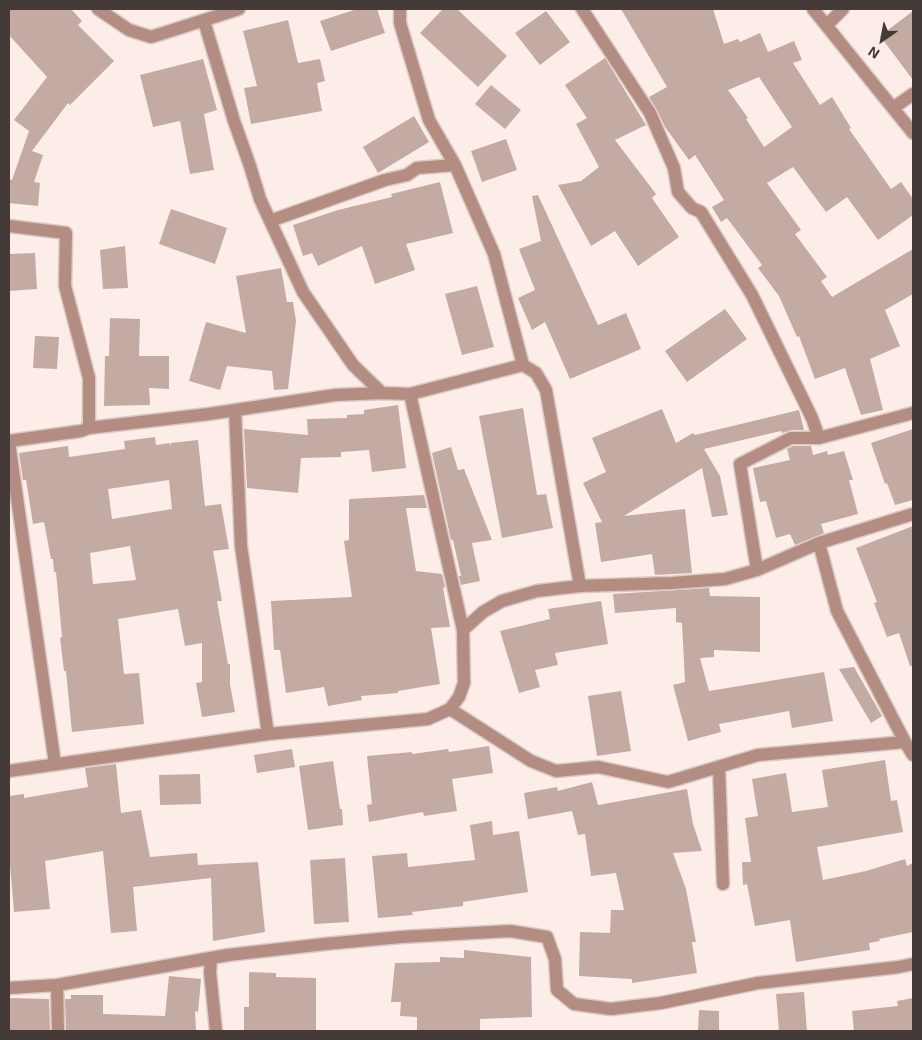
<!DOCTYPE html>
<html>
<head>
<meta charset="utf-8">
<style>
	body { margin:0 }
	#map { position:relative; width:922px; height:1040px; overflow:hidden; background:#fdede8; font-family:"Exo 2",sans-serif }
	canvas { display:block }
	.frame { position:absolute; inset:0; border:10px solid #443a37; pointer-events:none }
	.north { position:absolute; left:857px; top:15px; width:50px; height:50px; -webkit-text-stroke:4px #fdede8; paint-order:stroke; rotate:213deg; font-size:14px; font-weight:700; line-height:20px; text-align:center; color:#443a37 }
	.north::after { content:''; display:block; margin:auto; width:18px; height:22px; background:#443a37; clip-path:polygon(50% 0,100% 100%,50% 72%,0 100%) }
</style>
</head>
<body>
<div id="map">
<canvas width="922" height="1040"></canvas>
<div class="frame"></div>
<div class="north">N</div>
</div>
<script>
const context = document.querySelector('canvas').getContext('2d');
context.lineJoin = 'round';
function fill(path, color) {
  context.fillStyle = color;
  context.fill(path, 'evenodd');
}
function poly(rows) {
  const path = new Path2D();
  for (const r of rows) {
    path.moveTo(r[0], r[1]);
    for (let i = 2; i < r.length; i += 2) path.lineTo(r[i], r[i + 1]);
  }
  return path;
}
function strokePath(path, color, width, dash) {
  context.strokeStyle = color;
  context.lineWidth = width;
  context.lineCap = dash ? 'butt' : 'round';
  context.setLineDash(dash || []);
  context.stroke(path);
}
fill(poly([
	[9,9,71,9,82,21,78,25,114,61,70,105,68,103,32,151,43,155,34,182,40,183,38,206,9,203,9,179,12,180,29,131,14,120,47,77,9,35],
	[357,9,377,9,385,33,331,51,320,21],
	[443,9,457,9,507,56,478,87,420,33],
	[621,9,713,9,724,44,738,39,740,42,760,33,768,52,794,41,802,60,793,63,820,105,832,97,851,128,849,129,891,189,901,182,913,199,913,215,878,240,847,197,826,212,793,167,767,183,801,230,795,234,827,277,821,281,832,297,913,249,913,294,885,310,900,346,870,359,883,410,861,415,845,368,815,379,799,336,797,337,779,296,758,268,762,265,727,218,721,222,712,207,724,200,695,155,689,160,665,127,657,110,649,97,667,87],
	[759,77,792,127,764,147,746,119,748,118,728,90],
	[546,11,570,42,540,65,515,33],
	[913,11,913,80,880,36],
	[288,20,298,63,320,59,325,81,317,83,322,111,251,124,244,88,257,86,243,31],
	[605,58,646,125,615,140,656,194,652,198,679,237,638,266,615,231,591,246,558,185,581,181,599,167,576,124,587,118,565,85],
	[203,59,217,110,204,114,214,170,190,174,180,121,153,127,140,75],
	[491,85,521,110,505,129,475,104],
	[414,116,429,142,378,173,363,147],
	[506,139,517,170,482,182,471,151],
	[440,182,453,233,406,244,415,270,375,284,362,246,318,266,312,253,303,256,293,225,338,210,392,197,391,194],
	[538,195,598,325,626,313,641,349,570,379,545,322,532,330,518,298,535,290,519,249,541,241,532,196],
	[171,209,227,228,215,264,159,244],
	[125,246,128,288,103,289,100,250],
	[35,253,37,289,9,291,9,254],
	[281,268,287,302,293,302,296,321,288,389,274,390,272,371,227,366,220,390,189,381,206,322,246,333,236,276],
	[477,286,494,347,462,355,445,294],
	[725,309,747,339,687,382,665,351],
	[110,318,140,319,139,356,169,356,169,389,149,388,150,405,104,406,105,356,109,356],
	[35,336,59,337,57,369,33,368],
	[398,405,406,468,372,472,369,450,341,452,341,457,301,458,298,493,247,488,244,429,308,435,307,419,347,418,347,415,364,414,364,410],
	[523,408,537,495,546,494,553,528,502,538,479,416],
	[662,409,676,443,693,433,695,435,799,410,804,430,791,430,782,433,781,431,704,449,720,476,728,515,712,517,702,468,624,516,685,509,692,573,655,575,652,554,601,562,595,523,602,522,583,483,606,472,592,438],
	[913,429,913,500,895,505,887,483,885,484,871,443],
	[155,437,156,445,170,443,170,447,171,443,198,440,205,506,221,504,229,549,213,551,222,601,217,601,228,664,230,664,230,684,235,712,202,717,196,683,202,682,202,643,185,646,178,609,118,619,124,674,139,673,144,724,72,732,66,671,64,671,60,638,62,637,56,572,54,572,53,559,51,559,44,522,33,524,26,480,23,480,19,453,68,446,69,457,125,449,124,441],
	[169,480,172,509,112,519,108,489],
	[130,546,136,580,93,584,90,553],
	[793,446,811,446,813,455,827,451,828,455,844,451,853,480,849,480,858,514,821,524,824,533,795,545,790,534,776,538,766,501,760,502,753,468,790,460,787,449],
	[451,447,458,470,464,469,492,540,472,543,480,581,461,585,459,576,461,576,453,540,451,540,432,453],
	[424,495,427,508,406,508,416,571,442,574,445,587,443,588,450,627,431,628,440,684,398,691,398,693,361,696,362,700,328,706,324,687,286,693,280,650,274,650,271,601,352,597,344,541,349,540,349,499],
	[913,526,913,666,910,666,899,633,887,637,874,603,877,602,856,548],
	[709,588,710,596,760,597,760,652,714,650,714,657,700,658,709,691,824,672,833,721,792,728,789,711,719,724,721,732,688,741,673,685,685,682,682,623,676,622,676,608,615,613,613,594],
	[601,601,608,644,555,653,558,665,535,670,540,687,519,693,500,631,550,619,548,609],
	[854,667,882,716,871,723,839,669],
	[621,691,631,751,597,756,588,696],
	[489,746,493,773,452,779,457,811,424,816,423,812,369,822,367,805,372,804,367,756,412,752,412,754,448,749,449,752],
	[292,749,295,767,257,773,254,755],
	[885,760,891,801,897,800,903,832,817,847,823,880,866,871,905,859,907,866,913,863,913,932,879,939,880,941,869,943,870,950,796,962,790,920,755,926,747,884,743,885,742,862,751,862,745,818,758,816,752,779,786,773,792,812,828,807,822,770],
	[333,761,340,809,342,809,343,825,308,830,299,766],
	[116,764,121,813,141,810,150,857,197,853,198,865,258,862,265,932,213,941,211,878,133,887,137,931,111,933,103,851,45,861,50,909,14,912,9,853,9,796,24,794,24,798,88,787,85,768],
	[200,774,201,804,160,805,159,775],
	[592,782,598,805,687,789,693,824,702,851,673,853,686,889,696,942,692,942,697,973,632,983,632,979,579,976,580,932,610,933,611,910,624,910,616,873,591,876,585,834,578,835,572,811,528,819,524,793,557,787,558,791],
	[492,821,493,835,519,831,528,892,463,902,463,906,412,912,413,915,378,918,372,856,407,853,408,867,475,860,470,825],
	[345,858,349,922,314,924,310,860],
	[464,950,531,957,532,1017,480,1019,480,1031,417,1031,417,1017,400,1016,401,1002,391,1002,395,963,440,962,440,957,464,958],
	[249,972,276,973,276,977,316,978,316,1031,244,1031,244,1007,249,1007],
	[169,976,201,979,198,1012,195,1011,196,1031,66,1031,65,999,71,999,71,995,103,995,103,1014,165,1016],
	[804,992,807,1031,779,1031,776,994],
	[9,998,49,999,50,1031,9,1031],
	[913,998,913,1031,854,1031,852,1011,898,1006,897,1001],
	[699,1010,719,1011,719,1031,698,1031]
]), '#c3aba4');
const minor = poly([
	[98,9,129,30,151,37,239,9],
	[400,9,400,23,429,120,455,165,494,254,523,365,536,373,546,390,580,586],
	[582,9,650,113,674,168,678,192,692,208,701,212,752,295,812,418,819,438],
	[813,9,913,133],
	[204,21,234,121,250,166,260,199,303,292,353,365,382,393],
	[827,25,843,9],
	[893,108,913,94],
	[270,221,385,180,407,175,417,168,455,165],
	[9,226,66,233,65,286,89,378,89,428],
	[410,394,463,630],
	[235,410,241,546,268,734],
	[9,441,81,431,89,428,209,414,335,395,382,393,410,394,523,365],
	[9,442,55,764],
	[819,543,837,611,905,742,913,755],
	[757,570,740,464,791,438,819,438,913,413],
	[450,709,531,761,556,771,598,767,668,782,758,755,905,742],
	[719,767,723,884],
	[9,771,268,734,428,719,450,709,459,697,464,683,463,630,483,612,502,601,537,591,580,586,672,583,725,579,757,570,819,543,913,514],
	[211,958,210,972,216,1031],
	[57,985,58,1031],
	[9,988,57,985,228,955,325,944,401,937,510,931,547,937,555,959,557,990,574,1004,611,1009,661,1003,758,983,899,967,913,964]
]);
strokePath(minor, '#d8c9c5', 15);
strokePath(minor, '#b38d82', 12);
</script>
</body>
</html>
